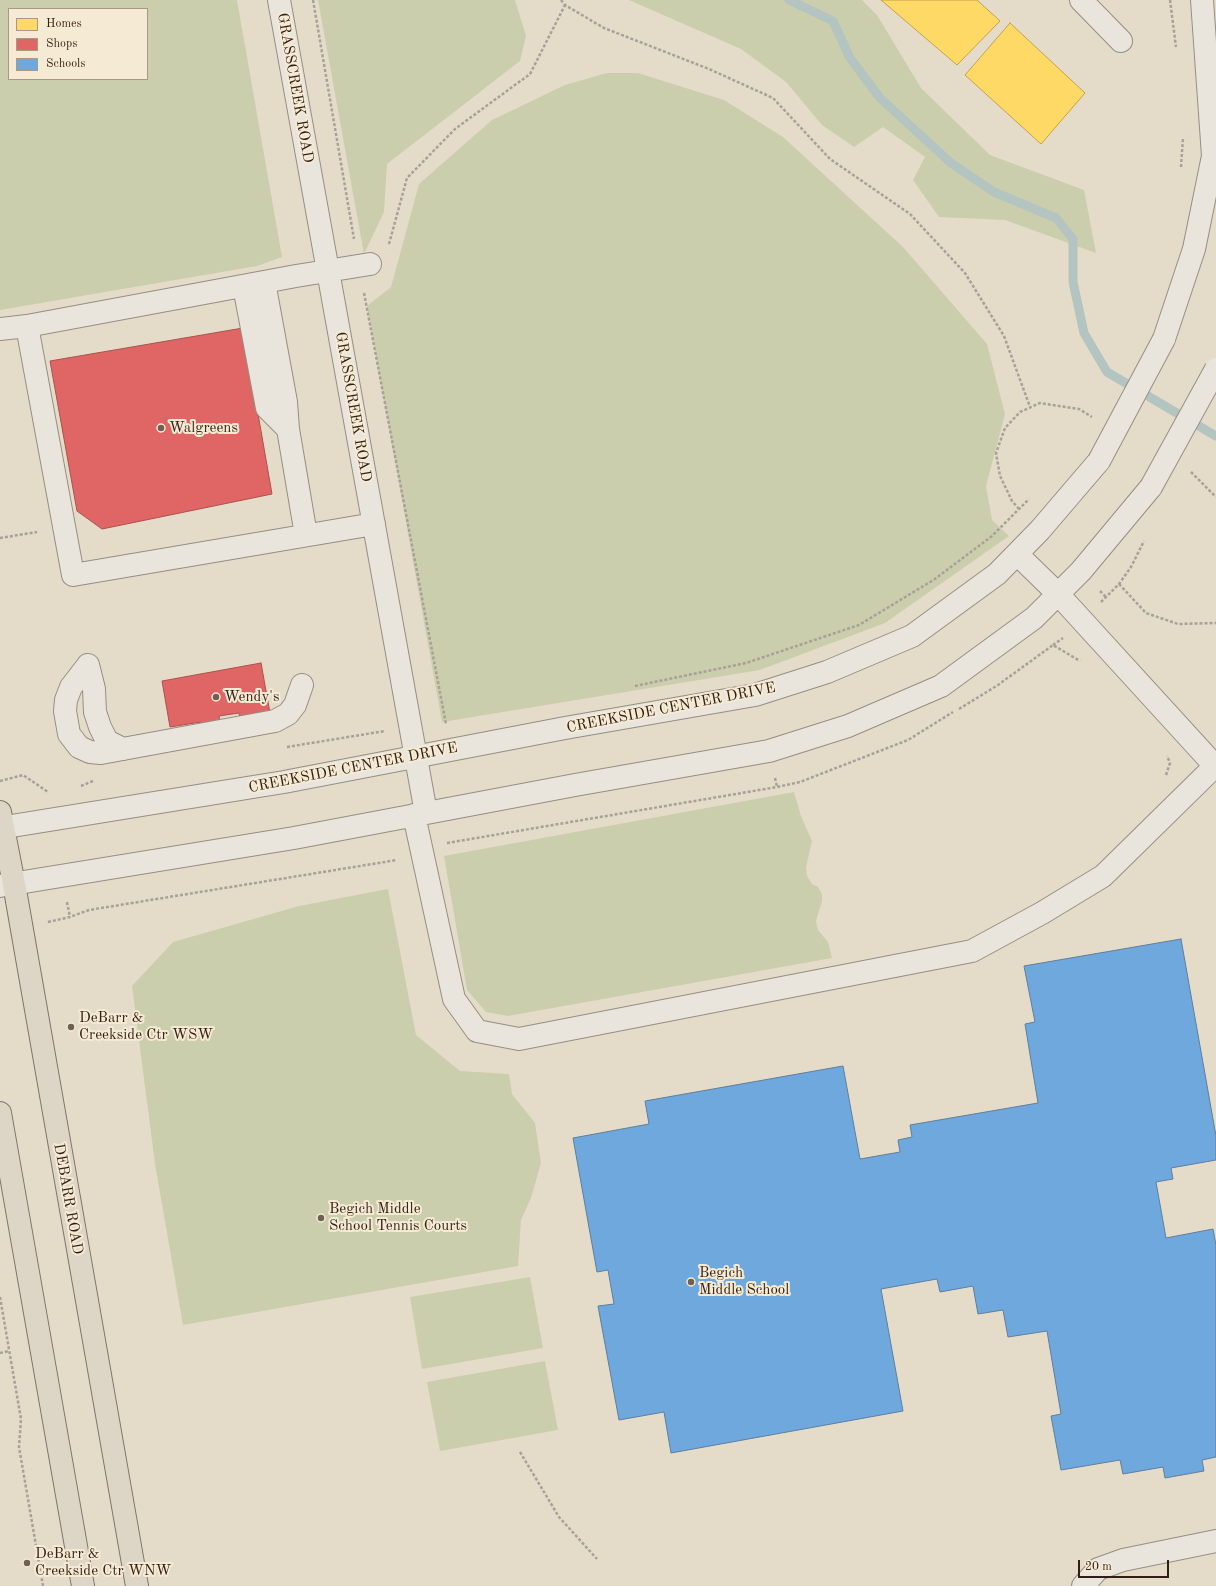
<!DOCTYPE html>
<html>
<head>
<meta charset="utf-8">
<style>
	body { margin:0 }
	#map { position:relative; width:1216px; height:1586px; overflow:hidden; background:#e4dcc9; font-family:"Old Standard TT",serif }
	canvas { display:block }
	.legend { position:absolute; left:8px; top:8px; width:140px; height:72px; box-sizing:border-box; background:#f5ebd4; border:1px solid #a79986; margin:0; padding:5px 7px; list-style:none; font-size:12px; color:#321d12 }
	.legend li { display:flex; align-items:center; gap:8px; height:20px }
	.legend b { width:20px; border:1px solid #a79986 }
	.scale { position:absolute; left:1078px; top:1560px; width:91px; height:18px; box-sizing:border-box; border:2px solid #321d12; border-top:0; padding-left:5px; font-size:12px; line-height:14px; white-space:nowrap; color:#321d12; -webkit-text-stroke:3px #f5ebd4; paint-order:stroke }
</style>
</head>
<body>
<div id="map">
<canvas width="1216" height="1586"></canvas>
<ul class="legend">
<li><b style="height:11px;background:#ffd966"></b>Homes</li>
<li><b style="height:11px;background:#e06666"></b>Shops</li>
<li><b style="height:11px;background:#6fa8dc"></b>Schools</li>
</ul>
<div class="scale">20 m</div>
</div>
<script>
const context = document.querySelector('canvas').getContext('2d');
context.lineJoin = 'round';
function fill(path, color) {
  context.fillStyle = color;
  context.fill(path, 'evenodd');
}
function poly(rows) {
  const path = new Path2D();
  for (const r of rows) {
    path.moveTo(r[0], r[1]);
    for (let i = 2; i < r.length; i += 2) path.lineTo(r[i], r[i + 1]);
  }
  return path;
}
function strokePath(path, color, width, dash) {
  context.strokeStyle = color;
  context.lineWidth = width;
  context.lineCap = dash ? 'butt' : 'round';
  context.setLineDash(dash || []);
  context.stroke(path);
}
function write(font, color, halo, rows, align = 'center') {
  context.font = font + ' "Old Standard TT",serif';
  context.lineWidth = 4;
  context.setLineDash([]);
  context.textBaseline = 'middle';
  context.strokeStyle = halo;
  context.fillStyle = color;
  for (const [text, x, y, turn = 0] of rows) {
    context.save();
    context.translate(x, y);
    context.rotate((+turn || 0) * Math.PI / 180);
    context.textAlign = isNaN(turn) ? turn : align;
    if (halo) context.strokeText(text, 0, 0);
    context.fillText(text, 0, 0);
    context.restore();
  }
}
fill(poly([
	[0,0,237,0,282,257,257,266,0,310],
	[9,9,147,9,147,79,9,79],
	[318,0,515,0,526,36,520,61,387,164,384,212,364,254],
	[629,0,862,0,877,15,921,88,990,155,1084,190,1096,253,1005,220,939,217,913,180,925,157,883,127,854,147,822,125,786,82,741,49],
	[607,73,638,73,724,100,783,137,903,247,987,344,1005,414,986,486,992,520,1009,536,885,623,760,670,442,722,367,306,391,287,419,184,492,120,565,85],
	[794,792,801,816,812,841,806,867,807,876,812,884,818,887,822,894,822,901,816,921,818,930,828,942,832,958,508,1016,486,1012,467,990,444,856],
	[388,889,416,1035,460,1071,509,1074,512,1094,535,1123,541,1163,531,1198,521,1220,518,1266,183,1325,155,1164,132,986,173,942,299,906],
	[530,1277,543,1348,422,1369,410,1297],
	[545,1361,558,1430,440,1451,427,1382]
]), '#cbceac');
const homes = poly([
	[881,0,977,0,1000,21,957,65,881,0],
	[1010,23,1085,93,1041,144,965,75,1010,23]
]);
fill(homes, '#ffd966');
strokePath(homes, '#c2a14d', 1);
const shops = poly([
	[243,328,272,494,102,529,77,511,50,361,243,328],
	[261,663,270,713,240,719,239,713,219,716,220,723,202,726,201,722,170,727,162,681,261,663]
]);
fill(shops, '#e06666');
strokePath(shops, '#ac504d', 1);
const schools = poly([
	[1181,939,1216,1136,1216,1160,1171,1168,1173,1179,1156,1182,1166,1238,1213,1229,1216,1245,1216,1457,1202,1460,1204,1471,1165,1478,1163,1467,1123,1474,1120,1460,1061,1470,1051,1416,1061,1414,1047,1331,1008,1337,1003,1310,978,1314,973,1286,940,1292,937,1279,881,1289,903,1411,671,1453,664,1412,619,1420,598,1306,614,1304,608,1270,597,1272,573,1138,649,1124,645,1101,843,1066,860,1159,900,1152,898,1140,912,1137,910,1125,1038,1103,1025,1024,1035,1022,1024,966,1181,939]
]);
fill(schools, '#6fa8dc');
strokePath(schools, '#5d7e9f', 1);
strokePath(poly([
	[789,0,833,21,850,58,880,98,951,163,994,192,1056,218,1073,239,1073,282,1084,333,1107,372,1216,436]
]), '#b4c4c0', 9);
const minor = poly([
	[279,0,426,813],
	[1081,0,1121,41],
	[264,282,286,402,288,429,306,535],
	[244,286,267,408,288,429],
	[27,326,73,575,374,524],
	[0,329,27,326,296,276,370,264],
	[1164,339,1194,249,1213,156,1202,0],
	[1017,554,1058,594,1216,767],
	[88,665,71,687,66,700,65,711,69,734,79,747,90,752,101,753,275,721,288,714,295,705,302,685],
	[88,665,94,689,95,712,100,727,107,741,123,749],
	[414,815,454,999,477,1031,519,1039,972,951,1042,913,1103,876,1215,766],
	[0,828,284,782,565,728,755,695,827,672,912,636,997,574,1040,530,1099,461],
	[0,886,294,838,575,785,769,751,848,726,941,686,1034,618,1081,571,1151,487],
	[1083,1586,1098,1569,1123,1560,1216,1541]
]);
const major = poly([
	[0,812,14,884,137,1586],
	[0,1113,83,1586]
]);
strokePath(minor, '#968e83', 24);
strokePath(major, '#7d756a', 24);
strokePath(poly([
	[313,0,354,239],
	[561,0,565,5,604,28,709,69,773,98,830,159,910,214,965,273,1004,336,1030,407],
	[1170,0,1176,47],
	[1181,167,1183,138],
	[389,244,407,178,455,129,530,74,565,5],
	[364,293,446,724],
	[1191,472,1216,497],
	[1019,509,1012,501,1000,476,996,453,1005,428,1020,412,1040,403,1079,409,1092,417],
	[0,538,37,532],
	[1119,584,1146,613,1178,624,1216,623],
	[1100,591,1106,597],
	[1101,602,1119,584,1131,567,1144,541],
	[1053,645,1063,638],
	[635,686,746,663,859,625,935,579,992,536,1029,499],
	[959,709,998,685,1053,645,1080,661],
	[287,747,385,731],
	[1166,775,1170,763,1167,756],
	[775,778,777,787],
	[0,781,23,775,48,792],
	[81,786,93,781],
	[447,843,777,787,800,782,908,740,953,712],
	[67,902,70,917],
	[48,922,70,917,89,910,397,860],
	[0,1297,21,1419,19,1447,43,1586],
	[0,1353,9,1351],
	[520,1452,559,1517,597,1559]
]), '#a7a199', 2.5, [3, 2]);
strokePath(minor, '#e9e5dc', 22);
strokePath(major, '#ddd5c6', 22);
const minorBridge = poly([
	[1099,461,1164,339],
	[1151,487,1216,369]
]);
strokePath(minorBridge, '#968e83', 24, []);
strokePath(minorBridge, '#e9e5dc', 22);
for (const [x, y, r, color] of [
	[161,428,4,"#706052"],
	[216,697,4,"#706052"],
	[71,1027,4,"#706052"],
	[321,1218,4,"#706052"],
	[691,1282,4,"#706052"],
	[27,1563,4,"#706052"]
]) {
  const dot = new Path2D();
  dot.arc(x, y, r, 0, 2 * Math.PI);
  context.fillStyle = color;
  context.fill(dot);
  strokePath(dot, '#f5ebd4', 1.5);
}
write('15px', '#321d12', '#f5ebd4', [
	["GRASSCREEK ROAD",295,88,80],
	["GRASSCREEK ROAD",353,407,80],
	["CREEKSIDE CENTER DRIVE",671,708,-11],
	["CREEKSIDE CENTER DRIVE",353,768,-11],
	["DEBARR ROAD",68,1199,80]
]);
write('15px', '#321d12', '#f5ebd4', [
	["Walgreens",169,428],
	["Wendy's",224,697],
	["DeBarr &",79,1018],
	["Creekside Ctr WSW",79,1035],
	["Begich Middle",329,1209],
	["School Tennis Courts",329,1226],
	["Begich",699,1273],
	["Middle School",699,1290],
	["DeBarr &",35,1554],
	["Creekside Ctr WNW",35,1571]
], 'left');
</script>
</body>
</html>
